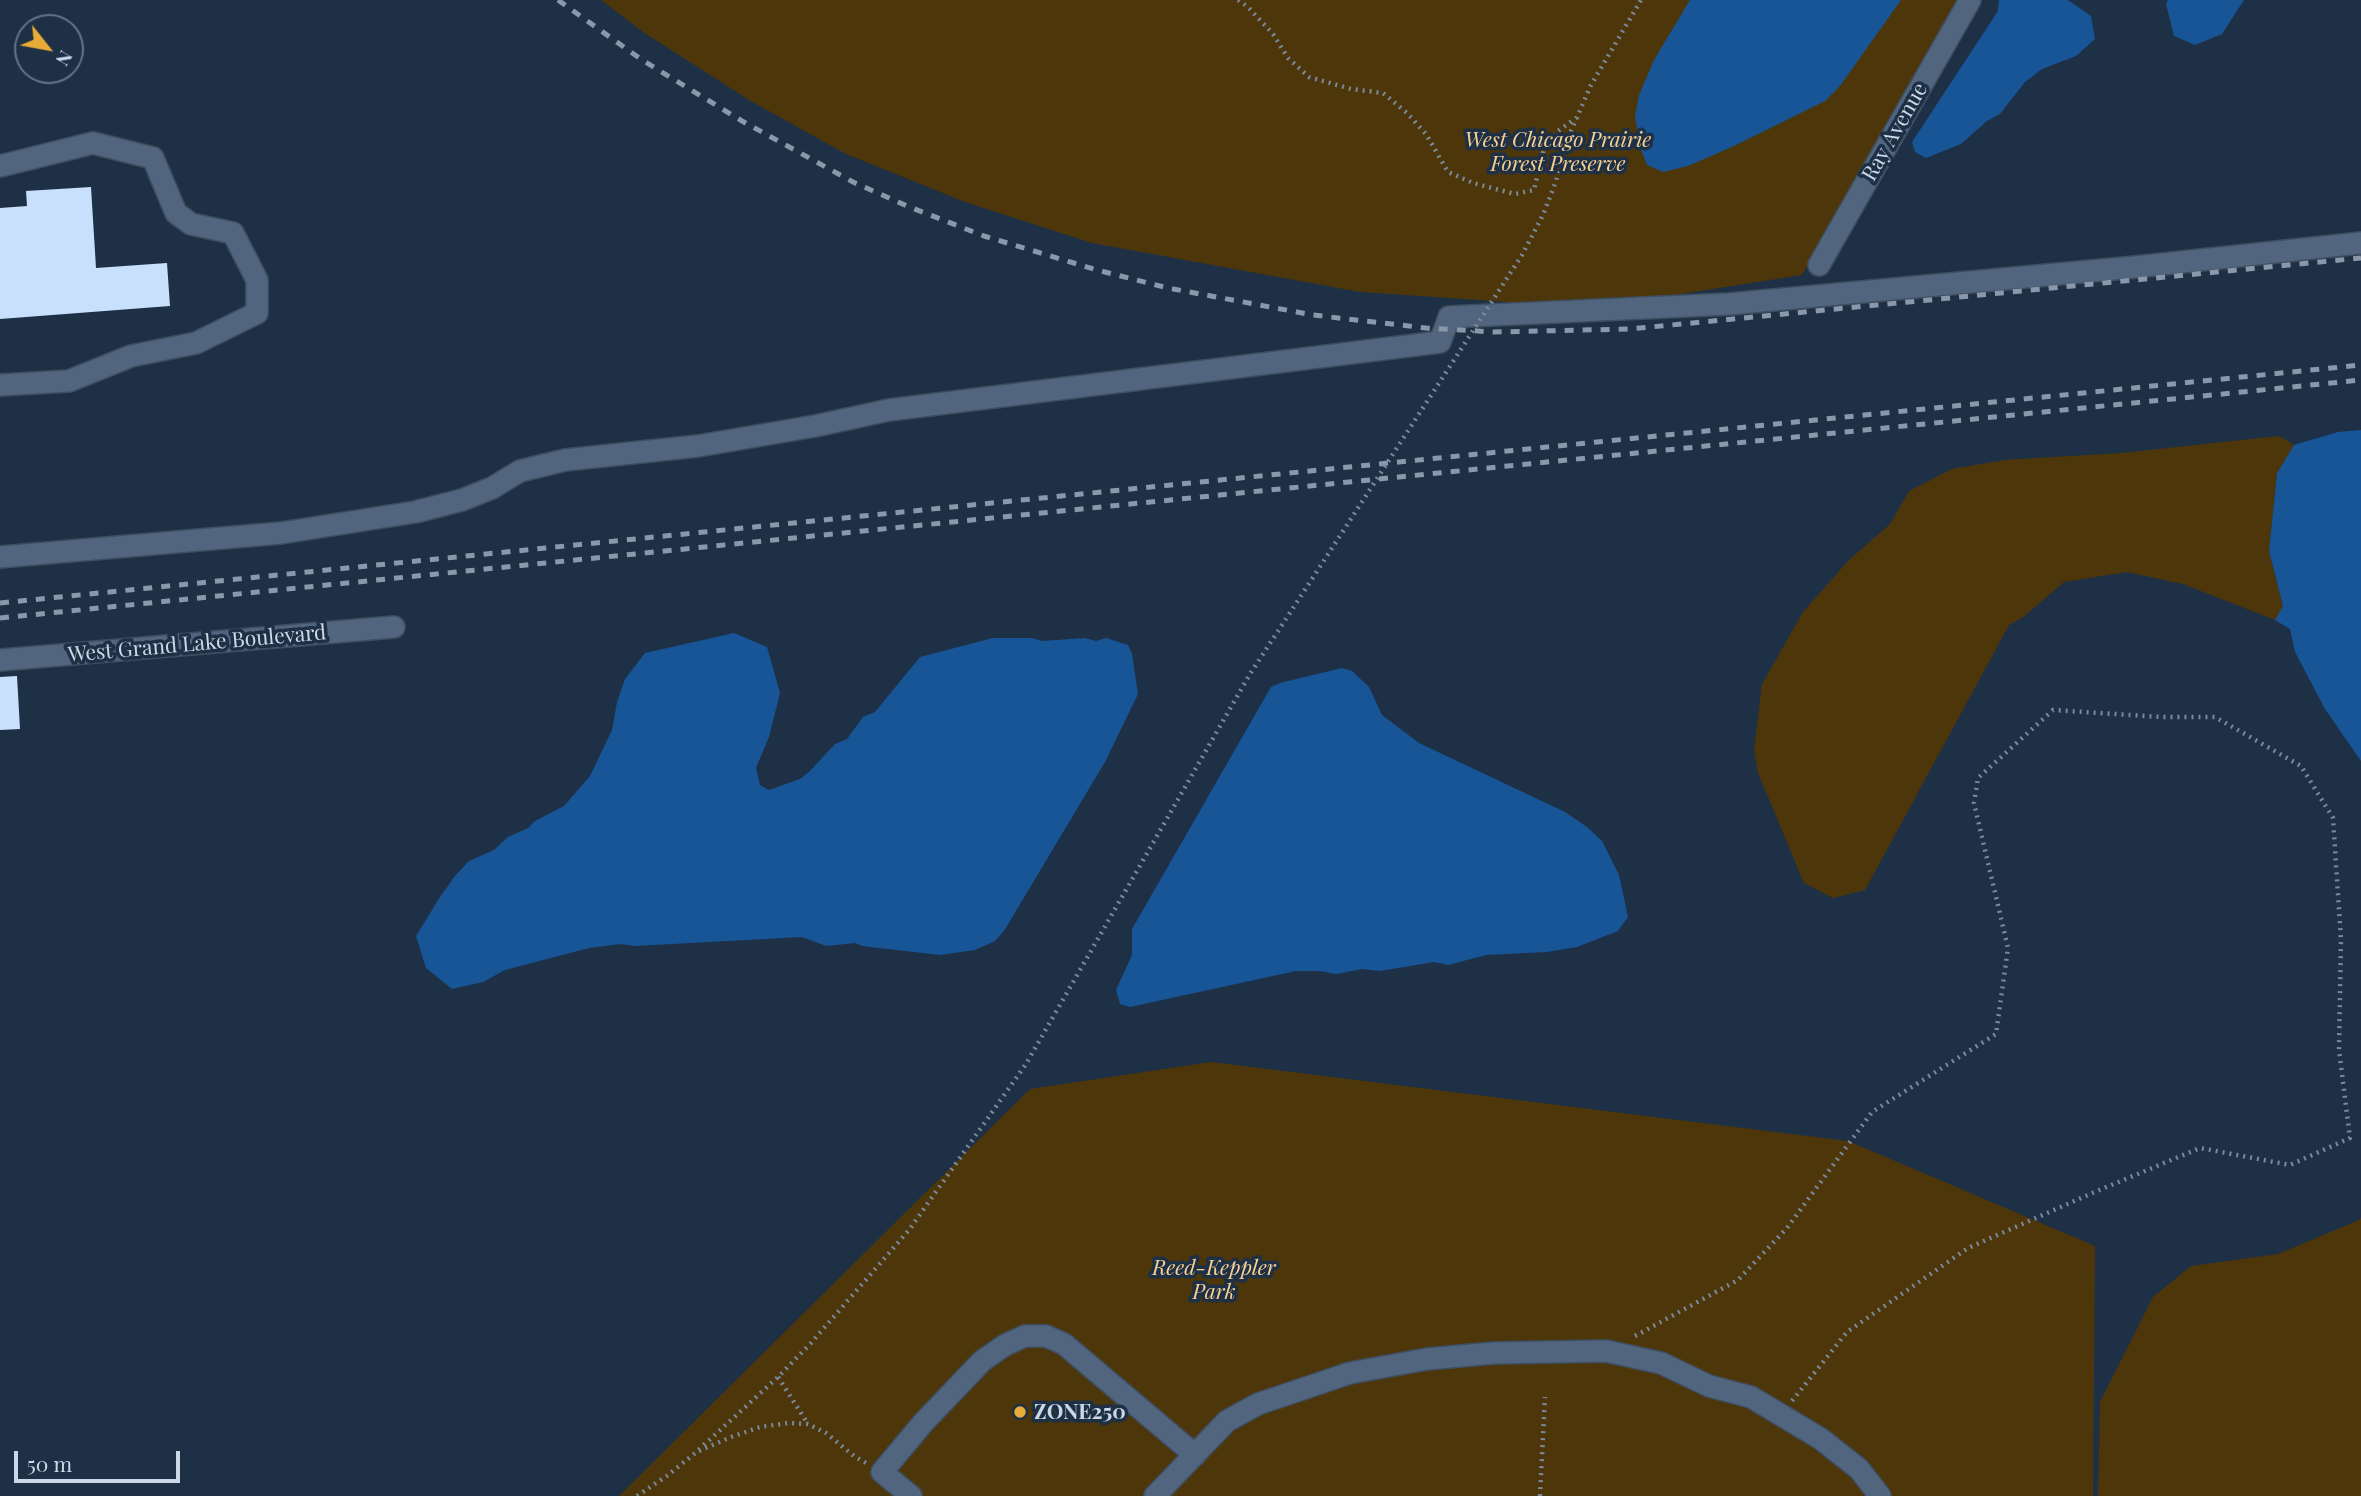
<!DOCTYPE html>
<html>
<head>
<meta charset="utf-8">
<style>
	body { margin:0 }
	#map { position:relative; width:2361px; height:1496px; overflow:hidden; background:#1e3046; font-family:"Playfair Display",serif }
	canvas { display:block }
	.north { position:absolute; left:14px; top:14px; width:70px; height:70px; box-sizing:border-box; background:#1e3046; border:2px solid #647386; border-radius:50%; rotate:121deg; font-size:19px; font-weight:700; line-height:28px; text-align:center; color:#cdd8e7 }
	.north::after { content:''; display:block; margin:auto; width:24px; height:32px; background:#e8ab37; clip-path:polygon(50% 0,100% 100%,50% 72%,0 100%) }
	.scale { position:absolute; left:14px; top:1451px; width:166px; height:32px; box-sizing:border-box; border:4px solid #cdd8e7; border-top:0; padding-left:9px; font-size:21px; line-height:24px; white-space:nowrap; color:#cdd8e7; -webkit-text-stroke:5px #1e3046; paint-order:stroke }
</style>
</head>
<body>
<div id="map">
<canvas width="2361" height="1496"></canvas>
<div class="north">N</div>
<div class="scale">50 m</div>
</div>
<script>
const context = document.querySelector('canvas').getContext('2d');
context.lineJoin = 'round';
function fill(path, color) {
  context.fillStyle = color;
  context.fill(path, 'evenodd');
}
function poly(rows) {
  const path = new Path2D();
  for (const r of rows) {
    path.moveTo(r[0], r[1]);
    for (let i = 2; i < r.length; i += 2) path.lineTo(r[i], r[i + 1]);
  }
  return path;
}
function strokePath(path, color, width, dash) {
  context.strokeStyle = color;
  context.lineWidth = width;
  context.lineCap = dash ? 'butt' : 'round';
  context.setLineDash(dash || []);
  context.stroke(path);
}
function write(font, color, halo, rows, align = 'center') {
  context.font = font + ' "Playfair Display",serif';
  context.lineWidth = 7;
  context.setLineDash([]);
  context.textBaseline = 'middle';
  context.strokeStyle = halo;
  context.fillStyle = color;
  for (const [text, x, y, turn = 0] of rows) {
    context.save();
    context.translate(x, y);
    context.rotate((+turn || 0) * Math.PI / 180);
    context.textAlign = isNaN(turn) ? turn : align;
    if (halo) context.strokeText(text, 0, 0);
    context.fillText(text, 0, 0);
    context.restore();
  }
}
fill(poly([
	[601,0,1959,0,1802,275,1668,296,1567,306,1360,292,1092,243,965,202,846,154,749,100,643,32],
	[2279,436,2294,445,2277,473,2269,551,2283,607,2275,620,2183,584,2127,572,2064,582,2022,618,2009,625,1865,890,1833,898,1804,883,1758,773,1754,750,1762,684,1803,612,1849,560,1890,524,1909,491,1952,469,2004,460,2121,453],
	[1211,1062,1848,1141,2095,1246,2093,1496,619,1496,1030,1089],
	[2361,1218,2361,1496,2098,1496,2100,1402,2153,1297,2191,1266,2278,1254,2357,1221]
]), '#4d360a');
fill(poly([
	[1690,0,1901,0,1840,86,1825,101,1734,146,1688,166,1663,172,1647,165,1641,150,1635,116,1639,95,1654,60],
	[1999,0,2068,0,2091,16,2095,39,2076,56,2042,69,2025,82,2000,114,1987,121,1961,144,1926,158,1915,152,1912,142,1998,11],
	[2168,0,2244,0,2222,34,2195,45,2174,36,2166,4],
	[2361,430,2361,761,2325,709,2295,652,2290,629,2275,620,2283,606,2269,551,2277,473,2294,445,2338,432],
	[734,633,767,647,780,693,769,737,756,768,760,785,769,790,800,779,810,771,835,744,847,739,863,717,875,712,920,657,993,638,1032,638,1042,641,1085,638,1096,641,1106,638,1128,645,1132,654,1138,694,1105,762,1004,931,995,941,975,950,940,955,862,946,855,943,826,946,802,937,635,946,621,944,589,948,505,970,483,982,452,989,426,968,416,936,440,897,455,876,469,861,494,850,508,837,528,828,535,821,564,806,590,776,612,730,617,702,625,679,645,653],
	[1342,668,1352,671,1369,687,1382,715,1419,743,1565,812,1587,827,1602,841,1619,875,1628,917,1618,931,1577,947,1547,952,1486,955,1448,965,1434,962,1380,971,1362,969,1336,974,1320,971,1296,971,1130,1007,1120,1004,1116,990,1132,955,1132,929,1271,687,1280,683]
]), '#175597');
fill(poly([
	[91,187,96,268,167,263,170,306,0,319,0,208,27,206,26,191],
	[17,676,20,729,0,730,0,677]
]), '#c8e0fc');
const minor = poly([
	[0,166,93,143,153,158,176,213,191,224,233,233,257,280,257,313,196,343,131,356,69,381,0,385],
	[1819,265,1970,0],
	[0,557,281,533,415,512,462,500,492,488,520,471,565,460,698,446,815,426,889,410,1440,342,1449,317,1729,304,2135,267,2361,243],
	[0,660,394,627],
	[911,1496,882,1472,923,1423,982,1361,1005,1345,1025,1336,1046,1336,1064,1344,1195,1455],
	[1155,1496,1227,1421,1258,1404,1350,1373,1427,1359,1494,1353,1606,1351,1661,1363,1709,1386,1751,1397,1821,1439,1859,1469,1880,1496]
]);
strokePath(minor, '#3e4e60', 24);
strokePath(poly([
	[1238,0,1248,7,1273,34,1288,58,1309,77,1351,89,1383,93,1407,113,1426,134,1448,172,1473,183,1515,194,1534,190,1545,145,1558,131,1576,118],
	[1568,138,1591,85,1641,0],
	[1635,1336,1738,1280,1787,1228,1872,1112,1996,1034,2008,948,1974,803,1978,778,2053,710,2161,717,2215,717,2301,766,2333,818,2341,940,2339,1050,2350,1138,2290,1165,2200,1148,2097,1191,1968,1248,1847,1332,1792,1401],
	[778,1377,808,1424],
	[699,1451,731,1437,760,1427,788,1423,808,1424,826,1433,854,1456,866,1463],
	[637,1496,668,1475,694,1454,778,1377,811,1343,909,1230,1026,1064,1250,674,1312,579],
	[1540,1496,1545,1397]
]), '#7a899b', 4.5, [2, 5]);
strokePath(minor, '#51657e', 21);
strokePath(poly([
	[558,0,642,60,742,121,853,182,907,206,984,236,1097,270,1168,288,1313,315,1426,328,1494,332,1630,329,2361,258],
	[0,603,2361,365],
	[0,618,2361,380]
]), '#8a98aa', 5, [9, 9]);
strokePath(poly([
	[1312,579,1522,255,1543,215,1556,181,1568,138]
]), '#7a899b', 4.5, [2, 5]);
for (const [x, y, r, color] of [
	[1020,1412,7,"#e8ab37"]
]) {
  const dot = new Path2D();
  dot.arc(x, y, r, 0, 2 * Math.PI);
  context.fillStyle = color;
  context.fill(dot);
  strokePath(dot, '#1e3046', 2.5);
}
write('21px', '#cdd8e7', '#1e3046', [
	["Ray Avenue",1895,132,-60],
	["West Grand Lake Boulevard",197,644,-5]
]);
write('italic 21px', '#f8d091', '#1e3046', [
	["West Chicago Prairie",1558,140],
	["Forest Preserve",1558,164],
	["Reed-Keppler",1214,1268],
	["Park",1214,1292]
]);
write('bold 21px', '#cdd8e7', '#1e3046', [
	["ZONE250",1034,1412]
], 'left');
</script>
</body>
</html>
